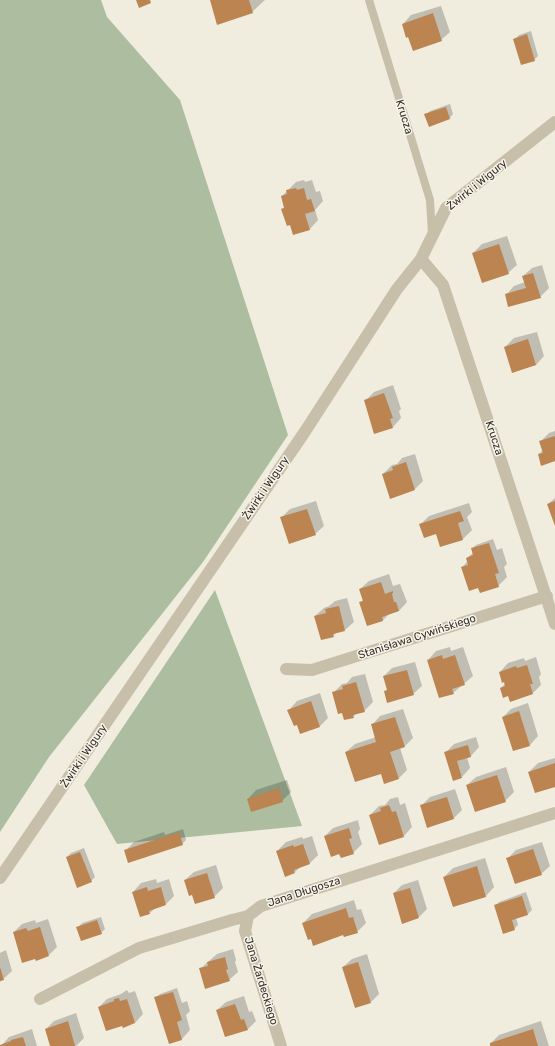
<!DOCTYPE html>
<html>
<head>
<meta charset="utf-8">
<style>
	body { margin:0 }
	canvas { display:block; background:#f0ecde }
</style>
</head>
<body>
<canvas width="555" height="1046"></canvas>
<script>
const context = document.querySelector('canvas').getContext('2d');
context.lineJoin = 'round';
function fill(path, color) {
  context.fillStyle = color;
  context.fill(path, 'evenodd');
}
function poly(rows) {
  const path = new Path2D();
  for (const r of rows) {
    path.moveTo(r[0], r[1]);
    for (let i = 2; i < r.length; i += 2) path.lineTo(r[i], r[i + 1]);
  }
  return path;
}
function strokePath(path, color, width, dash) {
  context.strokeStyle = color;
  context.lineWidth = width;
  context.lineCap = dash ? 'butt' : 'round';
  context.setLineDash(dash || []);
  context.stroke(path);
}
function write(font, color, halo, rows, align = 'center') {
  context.font = font + ' Rubik,sans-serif';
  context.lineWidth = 3;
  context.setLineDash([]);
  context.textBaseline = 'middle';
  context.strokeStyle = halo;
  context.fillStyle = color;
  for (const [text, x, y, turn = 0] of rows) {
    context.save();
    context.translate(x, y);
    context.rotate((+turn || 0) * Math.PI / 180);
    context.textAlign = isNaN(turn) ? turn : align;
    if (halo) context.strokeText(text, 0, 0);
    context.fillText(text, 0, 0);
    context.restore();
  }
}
fill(poly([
	[0,0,101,0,107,17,180,100,288,435,203,562,49,757,0,832],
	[215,590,302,826,117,844,84,785]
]), '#acbe9f');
fill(poly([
	[211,0,265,0,252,12],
	[441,6,450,32,441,40,403,24,411,15],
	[531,31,538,56,534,60,515,39,519,35],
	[450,104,453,114,449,119,426,115,430,111],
	[304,180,305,182,312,180,316,192,320,191,323,201,315,210,318,220,310,229,294,234,291,224,283,209,285,206,282,196,296,182],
	[507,236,517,265,508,273,473,253,482,244],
	[542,265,549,288,540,297,506,295,514,286,525,282,523,276,532,268],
	[537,332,544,356,536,365,513,372,505,347,514,338],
	[393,385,401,409,399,411,401,418,393,427,375,433,365,401,374,392],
	[555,431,555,461,542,464,539,454,543,450,540,442,549,433],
	[415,454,423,481,415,489,383,474,392,465,397,464,402,458],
	[555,498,555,524,548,504],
	[316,501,324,526,315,534,281,518,290,509],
	[469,503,472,512,467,517,472,530,463,539,441,546,436,533,421,524,429,516],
	[493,539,497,550,502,548,507,564,504,567,507,577,498,586,479,587,462,567,468,561,467,558,473,553,472,549,476,545],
	[389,574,393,586,400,584,407,602,399,611,389,614,383,620,367,625,360,603,363,600,360,589,369,581],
	[347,598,354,622,345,630,337,632,333,636,315,616,324,608,329,606,335,601],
	[450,647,451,651,463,647,473,676,453,693,428,660,436,651],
	[536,657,541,674,539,677,541,685,533,693,511,701,509,695,501,688,505,684,500,672,508,663,524,658,525,661],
	[415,662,422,686,413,694,385,692,388,689,384,676,392,668],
	[365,674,373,702,364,711,358,712,353,717,333,693,342,684,347,683,352,677],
	[320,693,328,718,320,726,301,733,297,724,289,710,297,701],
	[528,703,538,736,530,745,513,750,503,717,511,709],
	[403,709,413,738,404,747,400,748,407,770,399,778,346,752,355,744,376,737,372,725,380,716],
	[476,737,479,747,471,756,467,757,470,768,462,777,445,753,454,744],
	[555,758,555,786,529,772,538,763],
	[506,767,514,792,505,801,467,785,476,777],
	[287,780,291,792,282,801,248,799,256,790],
	[455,789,462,810,453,819,421,806,430,797],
	[398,797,400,805,405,803,412,827,404,836,380,844,370,815,379,806,385,805,390,799],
	[358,820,360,829,358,832,362,844,353,853,325,836,333,828],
	[183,829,186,840,182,844,125,851,134,842,164,832,165,835],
	[312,836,318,855,309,864,301,866,295,872,277,851,286,842,302,837,303,839],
	[542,842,550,866,541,874,507,859,516,850],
	[84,848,95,877,91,881,67,857,71,853],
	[485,858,494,887,486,896,453,906,444,877,453,868],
	[216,865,223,888,214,897,185,880,194,872],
	[156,879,157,883,169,879,174,896,166,904,155,908,150,913,133,892,141,883],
	[418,880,427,909,419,917,394,893,402,885],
	[526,892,532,910,528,914,516,918,518,925,514,929,495,906,499,902],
	[354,900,357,910,361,909,366,923,357,932,311,938,303,923,312,914],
	[101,917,105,929,101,933,78,928,82,923],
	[48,919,57,947,49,955,14,932,22,924,35,920,36,923],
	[233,949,236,960,235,962,238,972,229,980,200,969,217,954],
	[6,950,12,971,0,982,0,953],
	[367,954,379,994,371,1002,343,967,352,959],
	[177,988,182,1003,187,1001,190,1011,186,1015,190,1030,182,1039,170,1043,155,998,160,994],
	[127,990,129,993,135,991,143,1014,135,1023,99,1007,107,999,121,994],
	[244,996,249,1012,252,1011,256,1021,247,1030,217,1010,226,1002],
	[76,1013,84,1038,76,1046,51,1046,46,1029,54,1021],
	[541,1021,549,1046,491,1046,491,1043,499,1035],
	[32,1029,37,1046,1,1046,9,1037]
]), '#0003');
fill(poly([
	[136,0,150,0,151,3,139,8],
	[210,0,249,0,253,13,217,25],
	[433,13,442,41,413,51,408,37,406,38,402,24],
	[527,34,535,61,521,65,513,39],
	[446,107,450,119,429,127,424,114],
	[296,188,297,190,304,188,307,200,311,199,315,211,305,214,310,230,293,235,290,225,287,226,281,209,284,208,281,196,287,194,286,190],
	[499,244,509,274,482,283,472,253],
	[533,273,541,298,508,307,505,294,526,288,522,276],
	[528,339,536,365,512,373,504,347],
	[384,393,393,418,390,419,393,428,374,434,364,400],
	[555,436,555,461,541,466,538,454,543,453,539,441],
	[406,462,415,490,390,499,382,474,393,470,392,467],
	[555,501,555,526,547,504],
	[307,509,316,535,289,544,280,517],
	[460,511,464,521,458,523,463,540,440,547,436,534,424,538,419,524],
	[489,543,499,573,495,574,499,587,480,593,478,588,469,591,461,567,468,565,466,558,473,555,471,548],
	[381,582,385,594,393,591,393,593,392,594,394,602,396,602,399,611,382,617,383,621,367,626,359,602,363,601,359,589],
	[339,606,345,631,333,634,334,637,321,640,314,616,326,613,325,609],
	[442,655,443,659,455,655,465,685,452,689,454,694,439,698,427,660],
	[527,665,533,684,530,684,533,694,510,702,508,696,503,698,500,688,505,686,504,682,502,683,499,672,516,666,517,668],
	[407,670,414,695,387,703,384,691,387,690,383,676],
	[356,682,365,712,353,715,354,718,344,720,342,713,338,714,332,692,343,689,342,686],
	[311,701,320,727,300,734,297,725,294,726,287,710],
	[519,711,530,746,513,751,502,717],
	[395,717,405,747,390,752,399,779,384,784,381,774,355,782,345,752,376,742,371,724],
	[468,745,471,757,457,761,462,778,453,781,444,752],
	[555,763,555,787,535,793,528,772],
	[497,775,506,802,475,812,466,785],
	[279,788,283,802,251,812,247,799],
	[447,797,454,819,427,828,420,805],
	[389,805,392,812,396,811,404,837,379,845,369,815,381,811,380,808],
	[349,828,352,838,349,839,354,854,341,858,339,854,331,857,324,836],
	[179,832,183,845,128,863,124,850],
	[303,844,310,864,294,870,295,873,285,877,276,851,293,845,294,847],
	[533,849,542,875,515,884,506,858],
	[80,852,92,882,77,888,66,857],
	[477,866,486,897,453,907,443,877],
	[207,873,215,898,195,904,192,895,189,896,184,880],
	[147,887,148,891,161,887,166,905,149,911,150,914,140,917,132,892],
	[410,888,419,918,402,924,393,893],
	[522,896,528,915,512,920,515,930,503,934,494,905],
	[346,908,349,918,353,917,358,933,344,937,343,935,313,946,311,939,308,940,302,923],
	[97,920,102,934,81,941,76,927],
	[40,927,49,956,36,961,35,959,22,963,13,932,26,928,28,931],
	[225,957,228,969,226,970,230,981,205,989,199,968,208,966,207,962],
	[358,962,371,1003,355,1008,342,967],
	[0,967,4,980,0,981],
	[173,992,182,1020,177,1022,182,1040,169,1044,154,997],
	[119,998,120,1001,127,999,135,1023,123,1028,122,1026,106,1031,98,1007,114,1001,114,999],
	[235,1004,241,1020,244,1019,248,1030,225,1037,216,1010],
	[68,1021,75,1046,50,1046,45,1029],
	[533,1029,538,1046,490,1046,490,1043],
	[23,1037,26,1046,0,1046,0,1045,11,1041,11,1040]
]), '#bb8451');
strokePath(poly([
	[369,0,430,200,432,234]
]), '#c7bfaa', 8);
strokePath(poly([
	[421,259,443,285,555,624],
	[286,669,312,670,547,596],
	[0,878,304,433,397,289,421,259,446,208,555,122],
	[248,916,245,931,281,1046],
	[40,999,139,948,232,920,248,916,261,906,555,813]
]), '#c7bfaa', 12);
write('11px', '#353029', '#f8f5ea', [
	["Krucza",404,117,73],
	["Żwirki i Wigury",477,185,-39],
	["Krucza",494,438,72],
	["Żwirki i Wigury",266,488,-56],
	["Stanisława Cywińskiego",417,637,-18],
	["Żwirki i Wigury",84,756,-56],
	["Jana Długosza",304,892,-18],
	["Jana Żardeckiego",261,981,73]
]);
</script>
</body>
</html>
